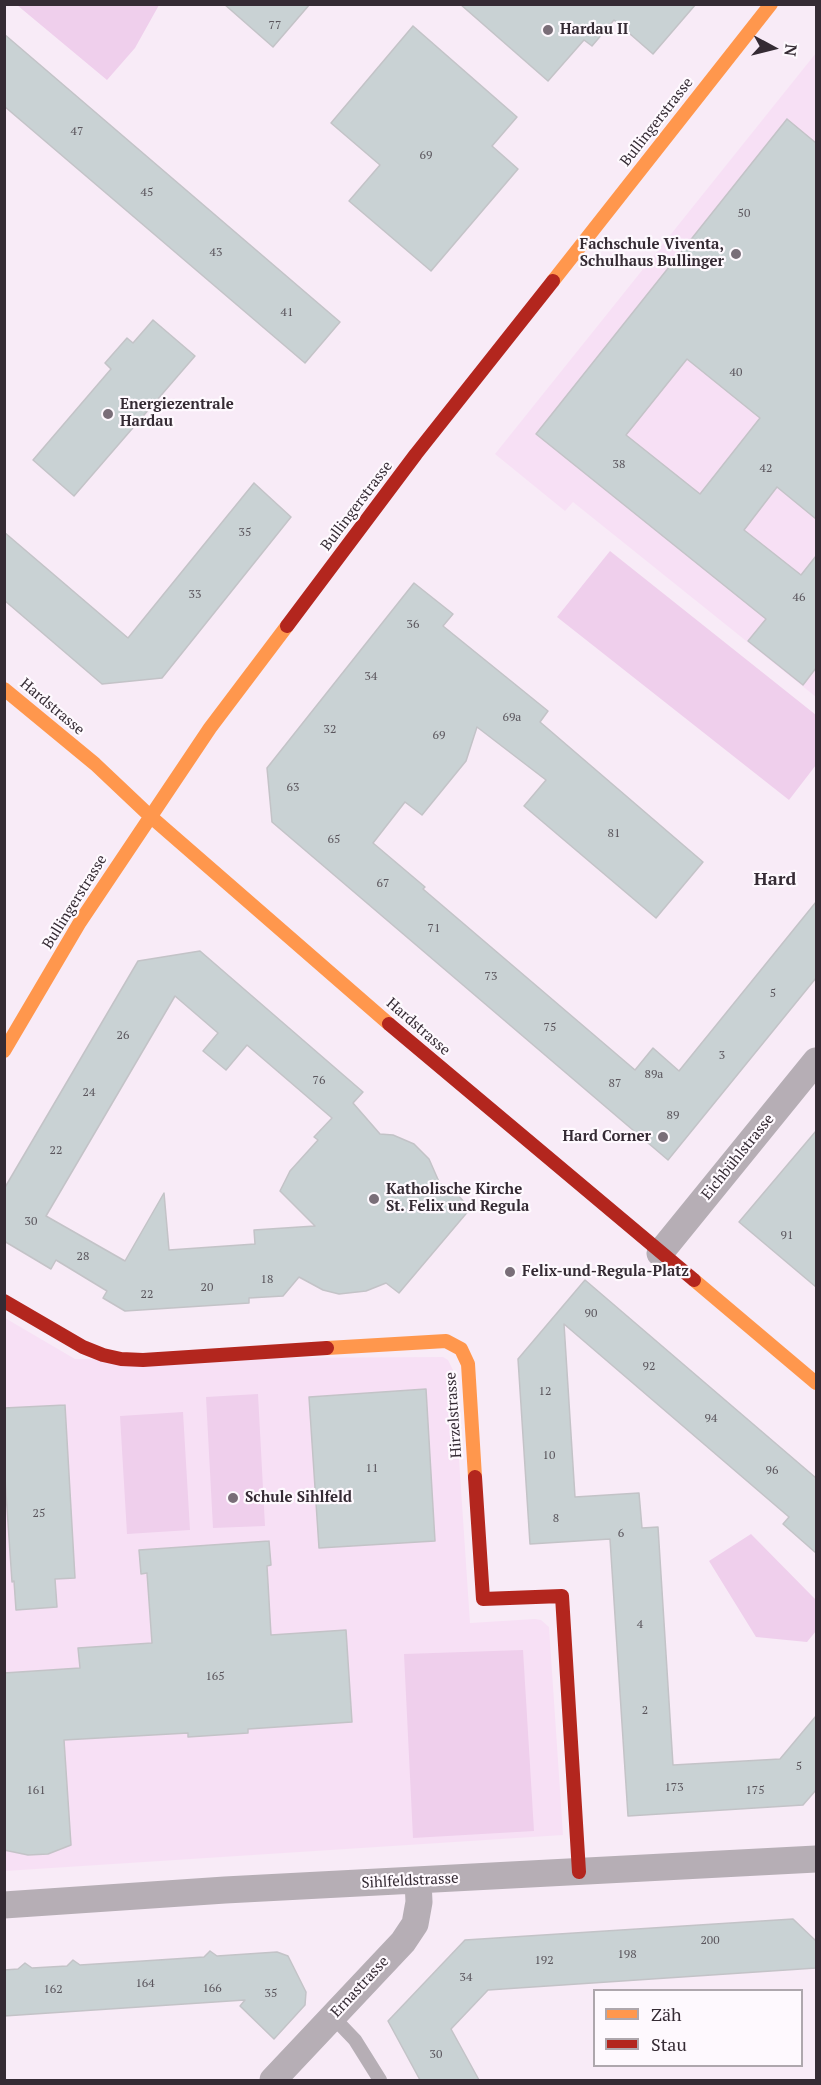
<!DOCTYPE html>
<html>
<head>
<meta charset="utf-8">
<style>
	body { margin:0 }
	#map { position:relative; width:821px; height:2085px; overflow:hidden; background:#f8ebf7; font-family:"PT Serif",serif }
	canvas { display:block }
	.frame { position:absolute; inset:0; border:6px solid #352b34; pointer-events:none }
	.legend { position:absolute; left:593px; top:1989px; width:210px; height:78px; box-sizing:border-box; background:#fef9fe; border:2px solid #aea7ad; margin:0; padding:8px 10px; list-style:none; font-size:18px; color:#352b34 }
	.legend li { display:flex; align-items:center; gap:12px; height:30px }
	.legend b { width:30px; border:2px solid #aea7ad }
	.north { position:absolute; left:743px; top:18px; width:60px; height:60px; -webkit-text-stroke:4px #fef9fe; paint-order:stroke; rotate:97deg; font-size:16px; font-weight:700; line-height:24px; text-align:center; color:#352b34 }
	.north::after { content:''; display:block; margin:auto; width:21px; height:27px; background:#352b34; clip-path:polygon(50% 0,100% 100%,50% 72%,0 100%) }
</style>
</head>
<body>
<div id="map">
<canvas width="821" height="2085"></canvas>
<div class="frame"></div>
<ul class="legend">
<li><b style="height:8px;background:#ff974d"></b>Zäh</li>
<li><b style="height:8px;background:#b3261e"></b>Stau</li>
</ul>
<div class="north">N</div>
</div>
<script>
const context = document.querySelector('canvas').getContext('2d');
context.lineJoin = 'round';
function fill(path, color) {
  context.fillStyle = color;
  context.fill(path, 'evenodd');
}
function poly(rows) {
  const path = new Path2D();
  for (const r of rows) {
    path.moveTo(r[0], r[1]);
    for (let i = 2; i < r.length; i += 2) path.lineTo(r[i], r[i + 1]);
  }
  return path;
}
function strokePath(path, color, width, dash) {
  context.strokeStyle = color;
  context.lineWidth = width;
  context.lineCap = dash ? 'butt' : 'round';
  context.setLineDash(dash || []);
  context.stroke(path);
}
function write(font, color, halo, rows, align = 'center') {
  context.font = font + ' "PT Serif",serif';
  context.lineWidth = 4.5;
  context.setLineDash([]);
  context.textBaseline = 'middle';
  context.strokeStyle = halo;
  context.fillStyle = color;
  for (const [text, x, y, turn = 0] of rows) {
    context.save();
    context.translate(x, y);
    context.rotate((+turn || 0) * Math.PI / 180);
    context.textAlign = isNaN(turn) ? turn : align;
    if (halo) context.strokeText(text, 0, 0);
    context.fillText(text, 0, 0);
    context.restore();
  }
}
fill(poly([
	[816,53,816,697,573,502,565,511,495,454],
	[5,1318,75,1359,443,1357,448,1360,453,1370,470,1623,535,1619,541,1620,549,1627,563,1835,5,1871]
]), '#f7e0f5');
fill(poly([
	[17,5,159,5,135,48,107,80],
	[610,551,816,715,816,765,789,800,557,617],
	[258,1394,265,1526,213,1528,206,1397],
	[183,1412,190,1530,127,1534,120,1416],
	[751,1534,816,1600,816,1631,807,1642,756,1637,709,1561],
	[523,1650,534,1831,413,1838,404,1654]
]), '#efcfec');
const building = poly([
	[224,4,310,4,273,47,224,4],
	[460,4,696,4,653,54,614,20,592,46,584,40,548,81,460,4],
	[413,26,517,117,492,146,518,169,431,271,349,201,380,165,331,123,413,26],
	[4,34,340,322,305,363,4,106,4,34],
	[787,119,816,143,816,519,777,487,744,530,801,575,816,556,816,668,803,685,748,641,766,619,536,434,787,119],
	[687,359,760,418,700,494,626,435,687,359],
	[153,320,195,356,74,496,33,460,111,369,105,363,127,338,133,343,153,320],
	[254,483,291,517,162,678,102,684,4,600,4,532,128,638,254,483],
	[414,583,453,614,443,626,548,711,540,722,703,862,656,918,524,806,546,780,477,727,466,761,422,815,405,802,373,843,425,887,423,889,635,1070,653,1048,679,1071,816,902,816,978,668,1160,272,822,267,768,414,583],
	[200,951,363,1092,353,1103,380,1134,393,1135,414,1144,429,1159,440,1184,452,1188,470,1209,399,1293,386,1283,366,1291,339,1294,323,1290,299,1277,283,1296,249,1298,249,1303,125,1311,103,1298,107,1291,56,1260,51,1269,4,1241,4,1189,138,961,200,951],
	[175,996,218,1033,203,1051,226,1070,247,1045,332,1118,314,1137,318,1140,290,1171,280,1191,315,1226,254,1230,255,1244,169,1250,164,1193,125,1261,46,1216,175,996],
	[816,1131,816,1287,739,1222,816,1131],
	[585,1280,816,1478,816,1553,783,1524,789,1517,564,1324,575,1497,639,1493,642,1528,658,1527,673,1765,780,1759,816,1716,816,1790,803,1805,628,1816,610,1539,530,1544,518,1359,585,1280],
	[426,1389,435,1541,319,1548,309,1397,426,1389],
	[65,1405,75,1578,55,1579,57,1607,16,1610,14,1581,12,1582,4,1464,4,1408,65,1405],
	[269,1541,271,1565,267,1566,271,1635,346,1630,352,1722,248,1729,248,1733,188,1737,188,1733,64,1740,71,1845,48,1854,28,1855,4,1850,4,1673,80,1668,78,1648,152,1643,147,1573,141,1574,139,1550,269,1541],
	[793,1919,816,1941,816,1968,488,1990,451,2029,479,2080,420,2080,388,2021,465,1940,793,1919],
	[210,1951,217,1956,277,1952,288,1956,306,1992,305,2005,274,2039,240,2006,245,2000,4,2016,4,1970,18,1969,25,1963,32,1968,67,1966,73,1960,80,1965,143,1961,204,1957,210,1951]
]);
fill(building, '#c9d2d4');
strokePath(building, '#c3c3c7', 1.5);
strokePath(poly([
	[333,2017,355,2040,380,2080]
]), '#b6aeb5', 14);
strokePath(poly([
	[660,1253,816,1061],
	[4,1905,225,1890,816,1859],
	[273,2080,403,1942,415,1924,419,1902,418,1881]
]), '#b6aeb5', 27);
strokePath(poly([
	[553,281,771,4],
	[4,689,95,764,150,816,389,1024],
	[4,1051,80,922,210,728,287,626],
	[694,1280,816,1383],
	[327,1348,446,1341,461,1349,468,1364,475,1477]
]), '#ff974d', 14);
strokePath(poly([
	[287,626,416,454,553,281],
	[389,1024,694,1280],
	[4,1301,83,1347,103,1355,121,1359,143,1360,327,1348],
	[475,1477,483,1599,562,1596,579,1872]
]), '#b3261e', 14);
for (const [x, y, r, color] of [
	[548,30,6,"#796e78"],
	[736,254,6,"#796e78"],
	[108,414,6,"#796e78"],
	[663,1137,6,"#796e78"],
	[374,1199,6,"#796e78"],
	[510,1272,6,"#796e78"],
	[233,1498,6,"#796e78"]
]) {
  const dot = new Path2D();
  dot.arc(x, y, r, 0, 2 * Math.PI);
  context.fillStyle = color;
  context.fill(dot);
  strokePath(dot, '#fef9fe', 2);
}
write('12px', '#5a555c', null, [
	["77",275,26],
	["47",77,132],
	["69",426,156],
	["45",147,193],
	["50",744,214],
	["43",216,253],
	["41",287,313],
	["40",736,373],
	["38",619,465],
	["42",766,469],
	["35",245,533],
	["33",195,595],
	["46",799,598],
	["36",413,625],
	["34",371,677],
	["69a",512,718],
	["32",330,730],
	["69",439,736],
	["63",293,788],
	["81",614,834],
	["65",334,840],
	["67",383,884],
	["71",434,929],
	["73",491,977],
	["5",773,994],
	["75",550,1028],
	["26",123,1036],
	["3",722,1056],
	["89a",654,1075],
	["76",319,1081],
	["87",615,1084],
	["24",89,1093],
	["89",673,1116],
	["22",56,1151],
	["30",31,1222],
	["91",787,1236],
	["28",83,1257],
	["18",267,1280],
	["20",207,1288],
	["22",147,1295],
	["90",591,1314],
	["92",649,1367],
	["12",545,1392],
	["94",711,1419],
	["10",549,1456],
	["11",372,1469],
	["96",772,1471],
	["25",39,1514],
	["8",556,1519],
	["6",621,1534],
	["4",640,1625],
	["165",215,1677],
	["2",645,1711],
	["5",799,1767],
	["173",674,1788],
	["161",36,1791],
	["175",755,1791],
	["200",710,1941],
	["198",627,1955],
	["192",544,1961],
	["34",466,1978],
	["164",145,1984],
	["166",212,1989],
	["162",53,1990],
	["35",271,1994],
	["30",436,2055]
]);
write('bold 15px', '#352b34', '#fef9fe', [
	["Hardau II",560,30],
	["Fachschule Viventa,",724,245,"right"],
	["Schulhaus Bullinger",724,262,"right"],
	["Energiezentrale",120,405],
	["Hardau",120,422],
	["Hard Corner",651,1137,"right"],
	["Katholische Kirche",386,1190],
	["St. Felix und Regula",386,1207],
	["Felix-und-Regula-Platz",522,1272],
	["Schule Sihlfeld",245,1498]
], 'left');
write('15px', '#352b34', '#fef9fe', [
	["Bullingerstrasse",657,122,-52],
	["Bullingerstrasse",357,506,-53],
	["Hardstrasse",52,707,40],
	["Bullingerstrasse",75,902,-58],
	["Hardstrasse",418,1027,41],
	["Eichbühlstrasse",738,1157,-51],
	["Hirzelstrasse",454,1415,-94],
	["Sihlfeldstrasse",410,1881,-3],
	["Ernastrasse",360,1987,-47]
]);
write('bold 18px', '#352b34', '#fef9fe', [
	["Hard",775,880]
]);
</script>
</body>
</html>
